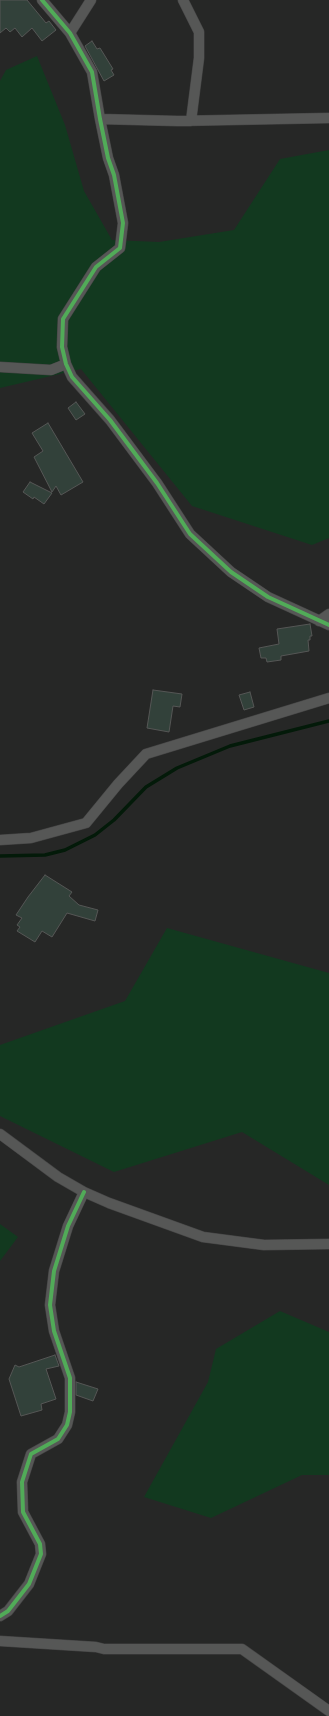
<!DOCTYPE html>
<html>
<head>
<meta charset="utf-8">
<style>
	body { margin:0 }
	canvas { display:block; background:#262726 }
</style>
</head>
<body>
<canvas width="329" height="1716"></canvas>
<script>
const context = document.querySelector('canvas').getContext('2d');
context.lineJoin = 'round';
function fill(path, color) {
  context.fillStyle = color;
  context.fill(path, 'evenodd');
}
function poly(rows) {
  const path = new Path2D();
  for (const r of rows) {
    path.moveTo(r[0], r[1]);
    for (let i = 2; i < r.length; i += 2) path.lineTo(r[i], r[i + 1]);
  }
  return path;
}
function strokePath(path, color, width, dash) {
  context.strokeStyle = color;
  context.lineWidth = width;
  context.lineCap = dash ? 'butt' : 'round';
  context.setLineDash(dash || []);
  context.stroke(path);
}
fill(poly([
	[37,56,65,125,84,191,112,240,159,242,234,230,280,159,329,150,329,538,312,545,192,506,81,369,0,388,0,81,6,70],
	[167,928,329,973,329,1185,242,1132,114,1172,0,1116,0,1045,125,1001],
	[0,1224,18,1237,0,1261],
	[280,1311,329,1332,329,1475,302,1475,211,1518,144,1497,208,1382,216,1349]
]), '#12391f');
strokePath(poly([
	[0,856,45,855,65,850,95,835,114,820,146,787,177,768,230,746,329,721]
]), '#031a09', 3.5);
const building = poly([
	[0,0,27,0,46,23,49,21,56,30,42,41,32,28,22,37,15,28,10,32,6,28,0,33,0,0],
	[92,41,97,49,100,48,113,69,111,70,114,75,104,81,85,46,92,41],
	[76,402,85,414,76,420,68,408,76,402],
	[48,423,83,482,61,495,56,486,52,492,34,457,43,451,32,433,48,423],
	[30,482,52,493,44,504,34,497,33,499,23,492,30,482],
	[310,624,312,636,310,636,310,640,308,640,309,651,281,656,281,660,267,662,266,658,261,658,259,648,279,644,277,629,310,624],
	[153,690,182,694,180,707,173,706,169,732,147,728,153,690],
	[250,692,254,707,244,710,239,695,250,692],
	[45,875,72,892,69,896,79,905,98,910,95,921,67,913,52,937,42,931,35,942,17,931,20,927,17,925,22,918,16,915,28,897,45,875],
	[55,1355,59,1366,46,1369,56,1399,41,1404,42,1410,21,1416,9,1379,15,1365,19,1367,55,1355],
	[76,1382,98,1389,93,1401,76,1395,76,1382]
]);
fill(building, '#32413a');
strokePath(building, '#555655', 1);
const street = poly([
	[42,0,70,33,92,72,100,119,108,158,114,175,123,223,120,248,96,267,63,319,62,347,66,364,72,377,110,420,157,483,190,534,231,572,268,597,329,625],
	[183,0,199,32,199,58,191,121],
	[70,33,91,0],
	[100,119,177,121,329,118],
	[0,367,51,370,66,364],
	[319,621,329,614],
	[0,840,31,838,86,823,118,784,146,754,329,698],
	[0,1134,58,1177,84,1192,109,1203,203,1237,264,1245,329,1244],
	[0,1616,8,1611,29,1584,41,1554,40,1544,23,1512,22,1482,31,1454,58,1439,67,1425,70,1412,70,1378,54,1331,50,1305,54,1271,68,1226,84,1192],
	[0,1641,96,1647,104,1649,242,1649,329,1711]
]);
strokePath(street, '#444', 11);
strokePath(street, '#565756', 10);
strokePath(poly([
	[42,0,70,33,92,72,100,119,108,158,114,175,123,223,120,248,96,267,63,319,62,347,66,364,72,377,110,420,157,483,190,534,231,572,268,597,329,625],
	[0,1616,8,1611,29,1584,41,1554,40,1544,23,1512,22,1482,31,1454,58,1439,67,1425,70,1412,70,1378,54,1331,50,1305,54,1271,68,1226,84,1192]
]), '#51ab58', 4);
</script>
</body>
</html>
